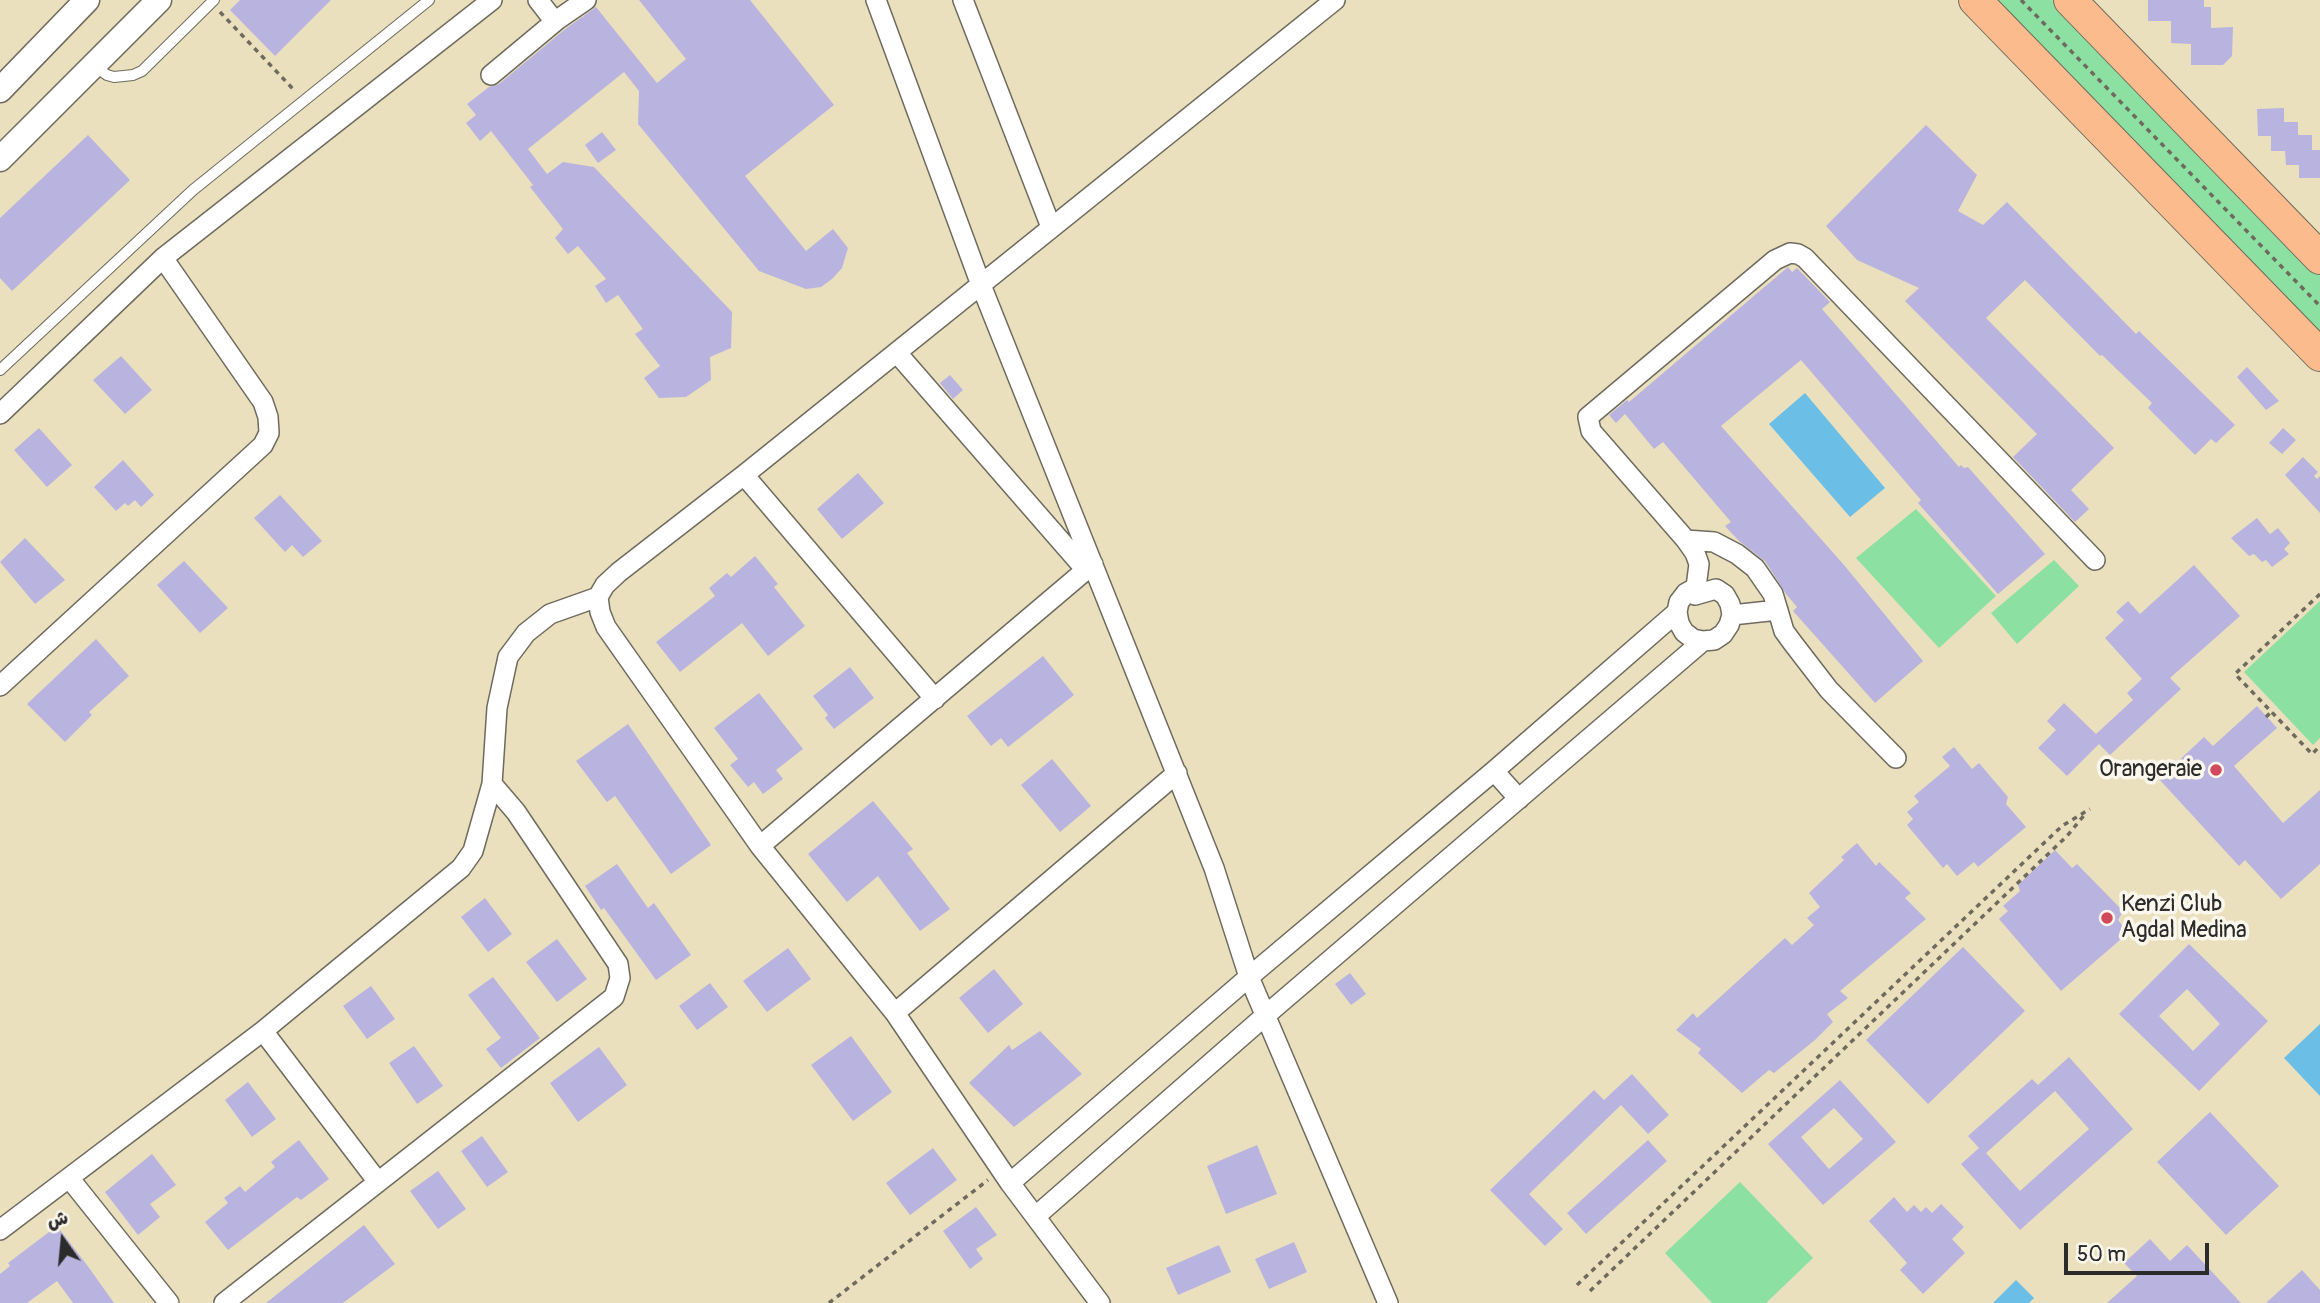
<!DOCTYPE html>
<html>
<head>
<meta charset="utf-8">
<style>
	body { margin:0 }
	#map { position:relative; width:2320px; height:1303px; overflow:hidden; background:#eae0bd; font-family:Pangolin,"Playpen Sans Arabic",sans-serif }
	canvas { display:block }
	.north { position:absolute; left:28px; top:1205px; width:70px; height:70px; -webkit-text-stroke:5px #fbf7ec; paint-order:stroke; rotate:345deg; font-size:19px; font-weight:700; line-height:28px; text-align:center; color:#2b2b2b }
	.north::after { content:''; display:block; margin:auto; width:24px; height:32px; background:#2b2b2b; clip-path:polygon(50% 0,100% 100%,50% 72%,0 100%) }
	.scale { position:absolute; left:2064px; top:1243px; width:145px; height:32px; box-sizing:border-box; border:4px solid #2b2b2b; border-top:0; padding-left:9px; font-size:21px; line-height:24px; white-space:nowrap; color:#2b2b2b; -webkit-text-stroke:5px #fbf7ec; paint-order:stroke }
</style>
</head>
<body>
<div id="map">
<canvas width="2320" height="1303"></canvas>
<div class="north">ش</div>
<div class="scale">50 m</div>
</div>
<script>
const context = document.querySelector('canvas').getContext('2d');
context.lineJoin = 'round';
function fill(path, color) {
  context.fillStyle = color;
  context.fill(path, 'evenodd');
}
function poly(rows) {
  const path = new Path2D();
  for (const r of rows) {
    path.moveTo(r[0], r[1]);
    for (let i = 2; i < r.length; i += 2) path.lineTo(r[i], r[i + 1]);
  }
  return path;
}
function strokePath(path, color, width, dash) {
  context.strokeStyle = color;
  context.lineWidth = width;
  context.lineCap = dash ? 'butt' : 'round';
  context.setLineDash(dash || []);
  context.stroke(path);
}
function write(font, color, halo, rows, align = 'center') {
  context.font = font + ' Pangolin,sans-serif';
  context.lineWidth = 7;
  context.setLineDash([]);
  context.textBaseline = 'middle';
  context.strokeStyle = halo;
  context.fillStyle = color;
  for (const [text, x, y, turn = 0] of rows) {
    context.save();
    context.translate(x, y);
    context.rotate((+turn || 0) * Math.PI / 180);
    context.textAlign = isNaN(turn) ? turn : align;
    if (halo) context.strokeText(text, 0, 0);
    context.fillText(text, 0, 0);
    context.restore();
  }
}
fill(poly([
	[1993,0,2052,0,2320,276,2320,338],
	[1916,509,1996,596,1939,648,1856,558],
	[2054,560,2079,586,2017,644,1991,613],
	[2320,601,2320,738,2313,745,2244,672],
	[1740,1182,1813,1258,1766,1303,1712,1303,1665,1253]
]), '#8ce0a1');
fill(poly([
	[1805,393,1885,488,1850,517,1769,424],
	[2320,1024,2320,1096,2284,1058],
	[2016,1280,2034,1298,2029,1303,1993,1303]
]), '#6bbfe7');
fill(poly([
	[240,0,331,0,275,56,230,10],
	[639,0,750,0,834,105,745,176,806,251,833,229,848,248,842,268,832,279,821,287,806,289,759,271,638,124,639,91,624,72,528,149,547,174,563,162,594,167,732,312,731,348,710,357,711,380,686,397,659,398,644,378,660,366,635,334,643,329,618,295,606,303,595,286,606,279,578,246,568,254,555,238,563,229,530,187,533,185,491,131,480,141,466,123,476,115,467,104,489,87,499,84,564,30,596,7,657,83,686,59],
	[2148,0,2204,0,2204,7,2211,7,2211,28,2233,27,2232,56,2223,65,2191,65,2191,44,2171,43,2171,21,2148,21],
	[2284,108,2284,122,2298,122,2298,135,2312,135,2312,150,2320,150,2320,178,2299,178,2299,165,2286,165,2285,151,2271,151,2271,136,2258,136,2257,109],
	[1926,125,1977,175,1958,211,1983,225,2007,202,2136,334,2139,331,2235,425,2216,443,2211,439,2195,455,2148,408,2152,403,2102,355,2100,356,2025,280,1986,318,2114,448,2071,490,2089,509,2075,522,2013,457,2037,434,1905,301,1919,288,1857,260,1826,226],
	[602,132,616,150,598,163,585,145],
	[88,135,130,180,12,291,0,278,0,218],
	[1788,267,1792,272,1797,268,1830,302,1822,309,1959,467,1961,465,1964,468,1968,467,2045,554,1998,594,1918,503,1921,500,1801,360,1721,426,1844,565,1923,661,1875,703,1793,611,1797,607,1786,594,1765,561,1739,541,1725,526,1731,522,1663,442,1654,449,1625,414,1616,423,1609,415,1627,400,1629,402],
	[121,356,152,390,125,414,93,380],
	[2247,367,2279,401,2266,410,2237,377],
	[950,375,963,390,953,399,940,383],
	[39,428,72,465,47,487,14,450],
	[2283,428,2296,440,2282,454,2269,443],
	[2303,457,2318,472,2314,476,2317,479,2320,476,2320,513,2285,475],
	[123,460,154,495,141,507,135,500,128,506,125,503,116,511,94,487],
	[858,473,884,503,842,539,817,509],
	[280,495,322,541,303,557,292,545,285,552,254,518],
	[2257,518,2270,534,2278,528,2290,543,2284,549,2289,554,2272,567,2266,560,2262,562,2254,554,2249,556,2231,538],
	[25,538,65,580,35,604,0,562],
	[755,556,778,584,774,587,805,626,768,656,742,623,680,672,656,642,715,596,709,588,727,573,731,577],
	[184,561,228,608,200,633,157,585],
	[2194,565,2240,616,2170,678,2181,689,2110,755,2099,744,2067,776,2038,748,2056,730,2047,721,2064,703,2096,734,2133,700,2127,693,2142,679,2105,638,2124,620,2116,612,2128,601,2140,614],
	[96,639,129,676,89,712,92,715,65,742,27,704],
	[1043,656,1074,695,1008,747,1001,738,991,746,967,716],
	[850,667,874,698,834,729,825,718,828,715,813,696],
	[759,693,803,749,776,770,783,779,763,794,754,782,748,787,730,765,738,759,714,728],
	[2257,706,2277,728,2234,766,2283,823,2320,790,2320,864,2281,899,2245,860,2239,866,2159,779,2204,737,2213,746],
	[628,724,711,845,671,874,615,796,607,802,576,761],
	[1954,747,1972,769,1979,763,2008,797,2006,804,2026,827,1978,867,1974,862,1957,876,1947,864,1943,868,1907,825,1913,819,1907,812,1919,802,1914,796,1950,766,1942,757],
	[1052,759,1091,806,1060,832,1021,785],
	[873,801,913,849,907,853,950,909,920,931,878,876,847,902,808,854],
	[1857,843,1876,866,1879,862,1911,893,1905,898,1926,919,1840,991,1848,998,1827,1014,1833,1022,1815,1040,1774,1073,1769,1070,1742,1093,1698,1053,1701,1049,1676,1030,1693,1013,1697,1018,1785,938,1792,945,1814,925,1807,918,1820,907,1809,893,1844,860,1841,857],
	[2055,850,2072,868,2077,864,2123,911,2118,920,2128,933,2061,991,1999,919,2008,911,2003,906,2020,891,2018,885],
	[617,864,648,908,654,903,691,955,656,980,604,908,601,910,585,886],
	[485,898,512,934,488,952,461,917],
	[557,939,587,979,557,1002,526,962],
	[2189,944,2268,1021,2199,1091,2119,1014],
	[2187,989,2220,1024,2193,1051,2159,1016],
	[1963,947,2025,1011,1928,1104,1866,1040],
	[788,948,811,979,767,1012,743,981],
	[994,969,1023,1004,988,1033,959,998],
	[1350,973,1366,994,1351,1005,1335,984],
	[493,977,540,1038,501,1068,486,1049,501,1038,468,995],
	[710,983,728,1007,697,1030,679,1006],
	[371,986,395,1019,367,1039,343,1006],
	[1040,1031,1082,1074,1014,1127,969,1083,1009,1045,1012,1050],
	[851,1036,892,1092,853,1121,811,1065],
	[414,1046,443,1086,417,1104,389,1063],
	[599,1047,627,1085,578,1122,550,1083],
	[2069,1057,2133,1129,2020,1230,1961,1164,1979,1148,1968,1136,2032,1079,2038,1085],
	[2055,1091,2089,1129,2020,1191,1986,1153],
	[1632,1074,1669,1115,1648,1134,1621,1105,1529,1194,1563,1229,1545,1246,1490,1190,1594,1090,1604,1100],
	[1840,1080,1896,1142,1823,1205,1768,1144],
	[1834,1108,1863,1139,1829,1169,1801,1137],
	[248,1082,276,1119,252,1137,225,1100],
	[2210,1112,2279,1186,2226,1235,2157,1162],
	[482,1136,508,1172,487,1187,461,1151],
	[299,1140,329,1179,301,1200,297,1197,228,1250,205,1222,228,1203,224,1198,240,1186,245,1192,275,1167,271,1162],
	[1648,1140,1667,1161,1586,1234,1567,1213],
	[1257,1145,1277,1194,1226,1214,1207,1166],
	[933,1148,957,1180,910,1215,886,1183],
	[152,1154,176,1185,150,1204,160,1217,138,1235,105,1192],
	[438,1171,466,1209,438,1229,410,1191],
	[1894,1197,1907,1212,1914,1205,1921,1212,1926,1207,1932,1213,1941,1204,1964,1227,1952,1239,1965,1253,1923,1294,1900,1270,1907,1263,1869,1221],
	[976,1207,997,1235,976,1249,983,1259,970,1269,943,1231],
	[364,1225,395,1264,343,1303,266,1303],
	[57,1226,87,1265,114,1303,73,1303,57,1281,27,1303,0,1303,0,1274,10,1266,8,1263],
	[2150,1239,2170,1261,2187,1245,2241,1303,2107,1303,2137,1276,2124,1263],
	[1294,1242,1307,1272,1269,1289,1255,1259],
	[1219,1245,1231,1272,1178,1295,1166,1268],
	[2302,1270,2320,1290,2320,1303,2266,1303]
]), '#b9b4df');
const service = poly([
	[94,66,107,75,114,77,133,75,142,71,214,0],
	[0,370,193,190,429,0]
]);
const minor = poly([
	[538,0,552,18,557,20,586,0],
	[876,0,981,285,1214,868,1249,977,1388,1303],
	[963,0,1051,227],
	[491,75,557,20],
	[897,353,1086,570],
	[0,414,163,258,492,0],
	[744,475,935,699],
	[1686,540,1714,542,1737,554,1755,568,1773,594,1784,631,1792,642,1829,690,1896,758],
	[1695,588,1695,595,1716,589,1725,595,1730,604,1732,615,1729,625,1723,634,1714,640,1703,641,1693,639,1684,632,1679,623,1677,612,1679,602,1686,593,1695,588],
	[1695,595,1699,564,1695,553,1686,540,1591,431,1588,417,1775,260,1790,253,1798,254,1805,258,2095,560],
	[1732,615,1778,610],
	[0,686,263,445,269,433,268,417,263,402,163,258],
	[1494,771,1519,799],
	[760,846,1093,564],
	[895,1013,1177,773],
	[263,1031,378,1182],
	[70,1179,169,1303],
	[1010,1183,1249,977,1494,771,1677,612],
	[1036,1216,1266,1015,1703,641],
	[0,1230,263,1031,461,868,473,851,492,784,497,708,508,657,526,633,550,614,598,597],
	[224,1303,614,997,620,978,618,964,516,812,492,784],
	[1100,1303,1010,1183,895,1013,760,846,606,627,600,612,598,597,605,585,619,572,744,475,1335,0]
]);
const tertiary = poly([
	[0,90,87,0],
	[0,159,159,0]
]);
const primary = poly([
	[1975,0,2320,355],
	[2070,0,2320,258]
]);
strokePath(service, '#6e6a5e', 12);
strokePath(minor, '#6e6a5e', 22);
strokePath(tertiary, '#6e6a5e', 27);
strokePath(primary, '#6e6a5e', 34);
strokePath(poly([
	[2021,0,2320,306],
	[220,12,294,90],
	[2320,594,2235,674,2312,754,2320,746],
	[2266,717,2271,712],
	[1577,1285,2062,826,2090,809],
	[1590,1291,2067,836,2086,813],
	[829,1303,988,1180]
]), '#6e6a5e', 3.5, [5, 5]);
strokePath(service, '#fff', 10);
strokePath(minor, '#fff', 19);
strokePath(tertiary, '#fff', 24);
strokePath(primary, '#fbbb8c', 32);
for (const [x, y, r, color] of [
	[2216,770,7,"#d1495b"],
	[2107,918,7,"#d1495b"]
]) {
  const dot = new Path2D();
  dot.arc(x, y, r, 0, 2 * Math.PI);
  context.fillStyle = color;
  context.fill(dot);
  strokePath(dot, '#fbf7ec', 2.5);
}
write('23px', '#2b2b2b', '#fbf7ec', [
	["Orangeraie",2202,770],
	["Kenzi Club",2121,905,"left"],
	["Agdal Medina",2121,931,"left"]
], 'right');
</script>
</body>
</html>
